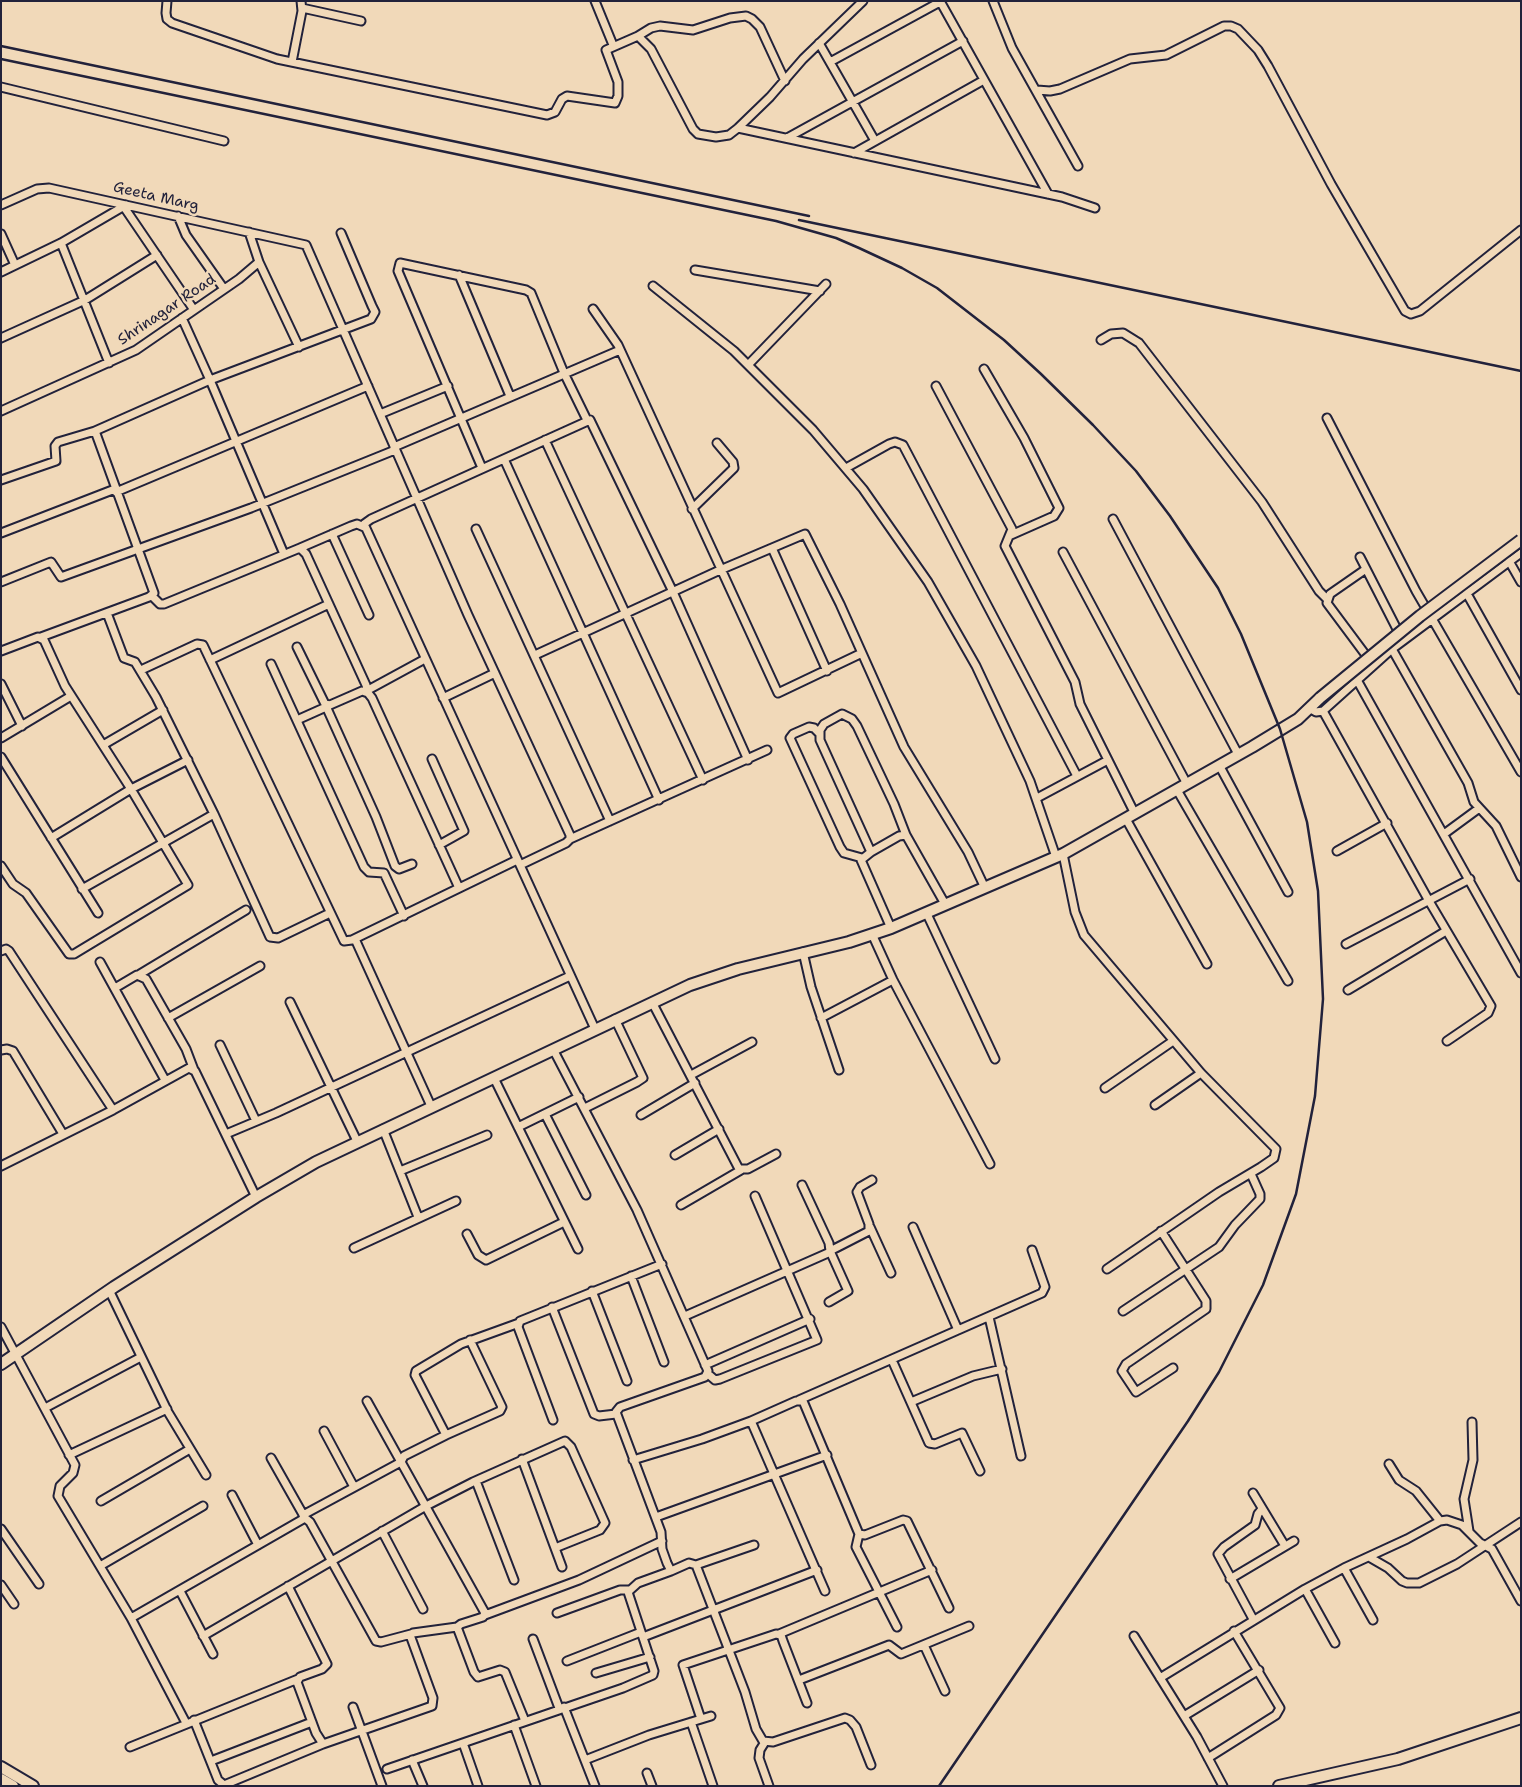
<!DOCTYPE html>
<html>
<head>
<meta charset="utf-8">
<style>
	body { margin:0 }
	#map { position:relative; width:1522px; height:1787px; overflow:hidden; background:#f1d9b9; font-family:"Shantell Sans",sans-serif }
	canvas { display:block }
	.frame { position:absolute; inset:0; border:2px solid #22223b; pointer-events:none }
</style>
</head>
<body>
<div id="map">
<canvas width="1522" height="1787"></canvas>
<div class="frame"></div>
</div>
<script>
const context = document.querySelector('canvas').getContext('2d');
context.lineJoin = 'round';
function poly(rows) {
  const path = new Path2D();
  for (const r of rows) {
    path.moveTo(r[0], r[1]);
    for (let i = 2; i < r.length; i += 2) path.lineTo(r[i], r[i + 1]);
  }
  return path;
}
function strokePath(path, color, width, dash) {
  context.strokeStyle = color;
  context.lineWidth = width;
  context.lineCap = dash ? 'butt' : 'round';
  context.setLineDash(dash || []);
  context.stroke(path);
}
function write(font, color, halo, rows, align = 'center') {
  context.font = font + ' "Shantell Sans",sans-serif';
  context.lineWidth = 5;
  context.setLineDash([]);
  context.textBaseline = 'middle';
  context.strokeStyle = halo;
  context.fillStyle = color;
  for (const [text, x, y, turn = 0] of rows) {
    context.save();
    context.translate(x, y);
    context.rotate((+turn || 0) * Math.PI / 180);
    context.textAlign = isNaN(turn) ? turn : align;
    if (halo) context.strokeText(text, 0, 0);
    context.fillText(text, 0, 0);
    context.restore();
  }
}
const street = poly([
	[167,1,166,13,167,19,172,23,277,59,547,115,555,112,562,99,567,96,615,103,618,96,618,82,606,50,638,36,651,49,693,129,698,134,716,137,729,135,738,128,770,97,803,59,863,1],
	[595,1,613,45],
	[940,1,1048,194],
	[993,1,1012,48,1078,166],
	[302,8,361,21],
	[638,36,651,28,660,26,693,30,730,18,746,16,752,19,760,27,785,81],
	[819,43,875,141],
	[292,62,302,11,301,1],
	[830,62,940,2],
	[1,87,224,141],
	[1037,90,1050,91,1060,89,1130,59,1166,55,1224,26,1231,26,1238,29,1258,50,1268,66,1331,184,1405,311,1411,314,1420,311,1521,230],
	[738,128,1062,197,1095,208],
	[787,138,963,41],
	[854,153,984,80],
	[1,205,37,189,49,188,306,245,468,615,570,835,570,839,566,843,520,865],
	[124,207,194,310],
	[178,216,186,235,224,289],
	[1,234,15,265],
	[61,243,109,363],
	[259,262,299,347],
	[695,270,820,291],
	[1,272,61,243,126,205],
	[459,275,510,396],
	[653,286,734,351,813,430,863,489,928,582,976,666,1030,781,1056,857],
	[593,309,618,345,778,693,862,653],
	[182,318,210,380,371,319,375,312,372,306,341,233],
	[1,338,85,300,157,255],
	[1101,340,1111,334,1123,333,1139,343,1262,502,1319,591,1327,599],
	[748,365,826,284],
	[984,369,1024,438,1059,508,1054,516,1011,535],
	[936,386,1012,529,1005,546,1075,682,1080,704,1135,814],
	[1,411,136,350,239,279,259,262,249,232],
	[380,414,448,386],
	[1327,418,1416,591,1521,772],
	[545,440,703,780],
	[394,447,620,350],
	[504,459,659,800],
	[482,468,398,271,400,263,526,290,531,293,564,373,587,420],
	[846,468,889,444,895,442,903,445,1077,776],
	[1,480,56,461,55,446,58,442,95,431],
	[116,492,368,386],
	[692,509,734,468,733,462,717,443],
	[1113,519,1238,754],
	[476,529,610,821],
	[1,533,115,489],
	[332,534,369,615],
	[300,548,351,526,357,524,364,527],
	[772,548,827,671],
	[1063,552,1187,784],
	[1360,557,1401,637],
	[1509,561,1521,582],
	[1366,569,1330,594,1327,603,1371,662],
	[1,582,51,562,61,577,251,508,395,450],
	[1466,592,1521,690],
	[152,596,160,604,164,604,300,548,306,554,366,685,368,693],
	[107,613,124,658,135,662,156,697,214,814,270,937,278,938,330,913],
	[41,637,149,597,154,593,95,431,210,380,284,554],
	[297,647,325,704,330,705,362,691,368,693,372,698,459,888],
	[1392,649,1468,783,1474,802,1496,826,1521,877],
	[1,651,38,637,44,640,65,686,131,789,188,885,74,954,69,954,26,893,13,884,1,866],
	[535,655,720,570,805,534,840,604,904,747,968,852,985,888],
	[210,660,329,604],
	[271,664,364,867,369,872,384,873,404,916],
	[141,670,197,644,203,645,344,941,352,940,517,860],
	[1357,680,1521,973],
	[1,684,22,726],
	[368,690,425,659],
	[443,698,495,673],
	[325,704,376,817,395,866,399,869,412,864],
	[1309,708,1316,712,1323,711,1392,649,1521,553],
	[1323,711,1429,901,1491,1006,1488,1013,1447,1041],
	[297,720,326,707],
	[819,733,814,728,809,727,793,734,790,738,840,847,844,853,862,858],
	[1,738,71,696],
	[103,745,163,710],
	[1,757,98,913],
	[432,759,464,831,439,845],
	[1219,765,1288,892],
	[1177,790,1288,981],
	[1037,798,1108,760],
	[1126,819,1207,964],
	[1444,834,1478,809],
	[51,838,131,789,188,760],
	[570,839,767,750],
	[1337,851,1387,823],
	[871,852,820,740,820,730,824,724,842,714,852,719,857,726,894,804,906,835,945,904],
	[1063,854,1075,912,1084,935,1201,1073,1276,1149,1274,1158,1261,1167,1219,1192,1107,1269],
	[82,889,214,814],
	[927,914,995,1059],
	[891,928,861,860,871,852,899,836,906,835],
	[872,934,893,980,990,1164],
	[355,939,431,1106],
	[1346,944,1470,879],
	[1,951,6,949,9,951,113,1110],
	[803,952,811,987,839,1070],
	[100,962,165,1080],
	[140,974,246,910],
	[115,988,137,975,146,979,186,1049,194,1070],
	[1348,990,1446,931],
	[290,1002,357,1141],
	[652,1002,739,1169,748,1169,776,1154],
	[168,1018,260,966],
	[821,1018,893,980],
	[595,1029,364,524,371,519,590,420,673,592,748,760],
	[220,1045,256,1121],
	[1,1050,7,1049,13,1051,63,1134],
	[554,1051,637,1210,708,1371,705,1377,620,1407,616,1412,661,1532,662,1549,667,1563,671,1571,689,1563,696,1565,745,1692,756,1729,763,1741,773,1742,845,1718,850,1720,856,1727,871,1765],
	[691,1075,752,1042],
	[494,1078,578,1249],
	[1105,1088,1173,1041],
	[1155,1105,1201,1073],
	[585,1108,637,1082,643,1078,615,1019],
	[545,1114,586,1195],
	[641,1115,695,1083],
	[518,1127,579,1097],
	[383,1129,418,1217],
	[226,1134,276,1113,570,976],
	[675,1155,719,1129],
	[1,1166,113,1110,189,1068,195,1071,256,1197],
	[400,1171,487,1135],
	[681,1205,741,1170],
	[870,1227,891,1273],
	[913,1227,958,1330],
	[1161,1231,1206,1301,1206,1309,1126,1364,1122,1371,1136,1392,1173,1368],
	[467,1234,478,1255,486,1260,564,1222],
	[354,1248,456,1201],
	[631,1276,664,1362],
	[109,1290,168,1412,206,1475],
	[592,1291,627,1381],
	[829,1302,848,1291,830,1251,869,1231,869,1224,857,1192,860,1187,872,1180],
	[552,1307,594,1414,599,1416,616,1414],
	[1123,1311,1219,1247,1235,1225,1260,1199,1260,1194,1251,1174],
	[685,1316,828,1253,830,1251,829,1243,802,1185],
	[989,1317,1021,1456],
	[519,1323,461,1344,416,1371,415,1375,446,1435,404,1456,401,1462,485,1613,483,1617,461,1624,457,1627,474,1672,478,1677,500,1670,505,1672,525,1721],
	[1,1327,75,1465,73,1473,60,1486,58,1496,131,1618,186,1723],
	[892,1360,929,1443,935,1444,962,1433,980,1471],
	[705,1365,810,1319],
	[708,1374,715,1380,720,1379,817,1340,755,1196],
	[799,1400,1042,1293,1045,1287,1032,1250],
	[911,1402,973,1376,1002,1369],
	[45,1408,141,1357],
	[553,1420,518,1327,520,1321,662,1264],
	[751,1421,796,1401,803,1401,859,1534,865,1535,903,1520,907,1521,949,1608],
	[324,1431,354,1487],
	[446,1435,500,1411,502,1407,470,1340],
	[69,1455,167,1409],
	[271,1458,305,1518],
	[522,1459,562,1567],
	[633,1460,702,1439,751,1421,825,1591],
	[1389,1464,1399,1480,1416,1491,1440,1521],
	[476,1481,514,1580],
	[1253,1493,1285,1546],
	[232,1495,258,1545],
	[101,1501,190,1449],
	[303,1515,401,1462,367,1401],
	[656,1517,827,1455],
	[1,1529,39,1584],
	[382,1531,423,1609],
	[1469,1531,1464,1499,1473,1460,1472,1422],
	[859,1534,856,1547,897,1627],
	[1369,1557,1388,1568,1402,1581,1407,1583,1419,1583,1457,1564,1521,1522],
	[696,1565,754,1545],
	[100,1566,203,1506],
	[1344,1568,1373,1620],
	[1230,1579,1294,1541],
	[1,1585,14,1604],
	[288,1586,327,1664,322,1669,300,1677,297,1682,316,1733,323,1744,432,1706,433,1698,410,1635,413,1633,457,1627],
	[1305,1589,1335,1643],
	[180,1591,213,1654],
	[557,1613,620,1590,629,1590],
	[485,1615,579,1580,662,1541],
	[131,1618,305,1518,310,1522,376,1641,381,1642,411,1634],
	[1253,1619,1218,1554,1224,1547,1255,1525,1258,1514,1262,1509],
	[779,1634,932,1570],
	[203,1636,426,1506,473,1482,565,1441,571,1447,605,1523,600,1530,555,1548],
	[1134,1636,1197,1737,1223,1786],
	[643,1637,817,1570],
	[533,1639,559,1708],
	[924,1645,945,1691],
	[567,1661,641,1632],
	[596,1673,650,1657],
	[1160,1678,1305,1589,1344,1568,1407,1539,1440,1521,1447,1520,1462,1525,1480,1543,1492,1549,1521,1601],
	[799,1680,889,1645,901,1654,969,1626],
	[353,1707,382,1786],
	[564,1707,595,1786],
	[1184,1716,1259,1670],
	[701,1719,683,1665,776,1634,781,1635,783,1641,807,1703],
	[194,1720,218,1780,224,1785,323,1744],
	[691,1722,713,1786],
	[514,1725,536,1786],
	[765,1742,760,1750,759,1758,769,1786],
	[463,1743,478,1786],
	[130,1747,298,1679],
	[1208,1758,1276,1715,1280,1708,1234,1631],
	[412,1760,423,1786],
	[585,1760,649,1735,711,1716],
	[211,1761,312,1722],
	[387,1769,623,1688,653,1675,654,1671,628,1592,638,1583,671,1571],
	[647,1773,652,1786]
]);
const secondary = poly([
	[1,1364,114,1287,256,1197,316,1162,690,985,738,969,849,942,891,928,1063,854,1252,747,1298,719,1320,698],
	[1,1767,33,1786],
	[1,1779,13,1786],
	[1279,1786,1398,1759,1521,1718]
]);
strokePath(street, '#22223b', 11);
strokePath(secondary, '#22223b', 14);
strokePath(street, '#f1d9b9', 7);
strokePath(secondary, '#f1d9b9', 10);
strokePath(poly([
	[1,46,809,216],
	[1,59,776,221,836,238,859,248,902,268,937,288,1004,340,1041,374,1093,425,1136,471,1170,516,1218,588,1241,634,1280,729,1307,822,1318,891,1323,999,1315,1096,1296,1194,1263,1285,1219,1372,1188,1421,939,1786],
	[799,220,1521,371]
]), '#22223b', 2.5);
const secondaryBridge = poly([
	[1320,698,1420,616,1521,540]
]);
strokePath(secondaryBridge, '#22223b', 14, []);
strokePath(secondaryBridge, '#f1d9b9', 10);
write('15px', '#22223b', '#f1d9b9', [
	["Geeta Marg",156,197,13],
	["Shrinagar Road",167,310,-34]
]);
</script>
</body>
</html>
